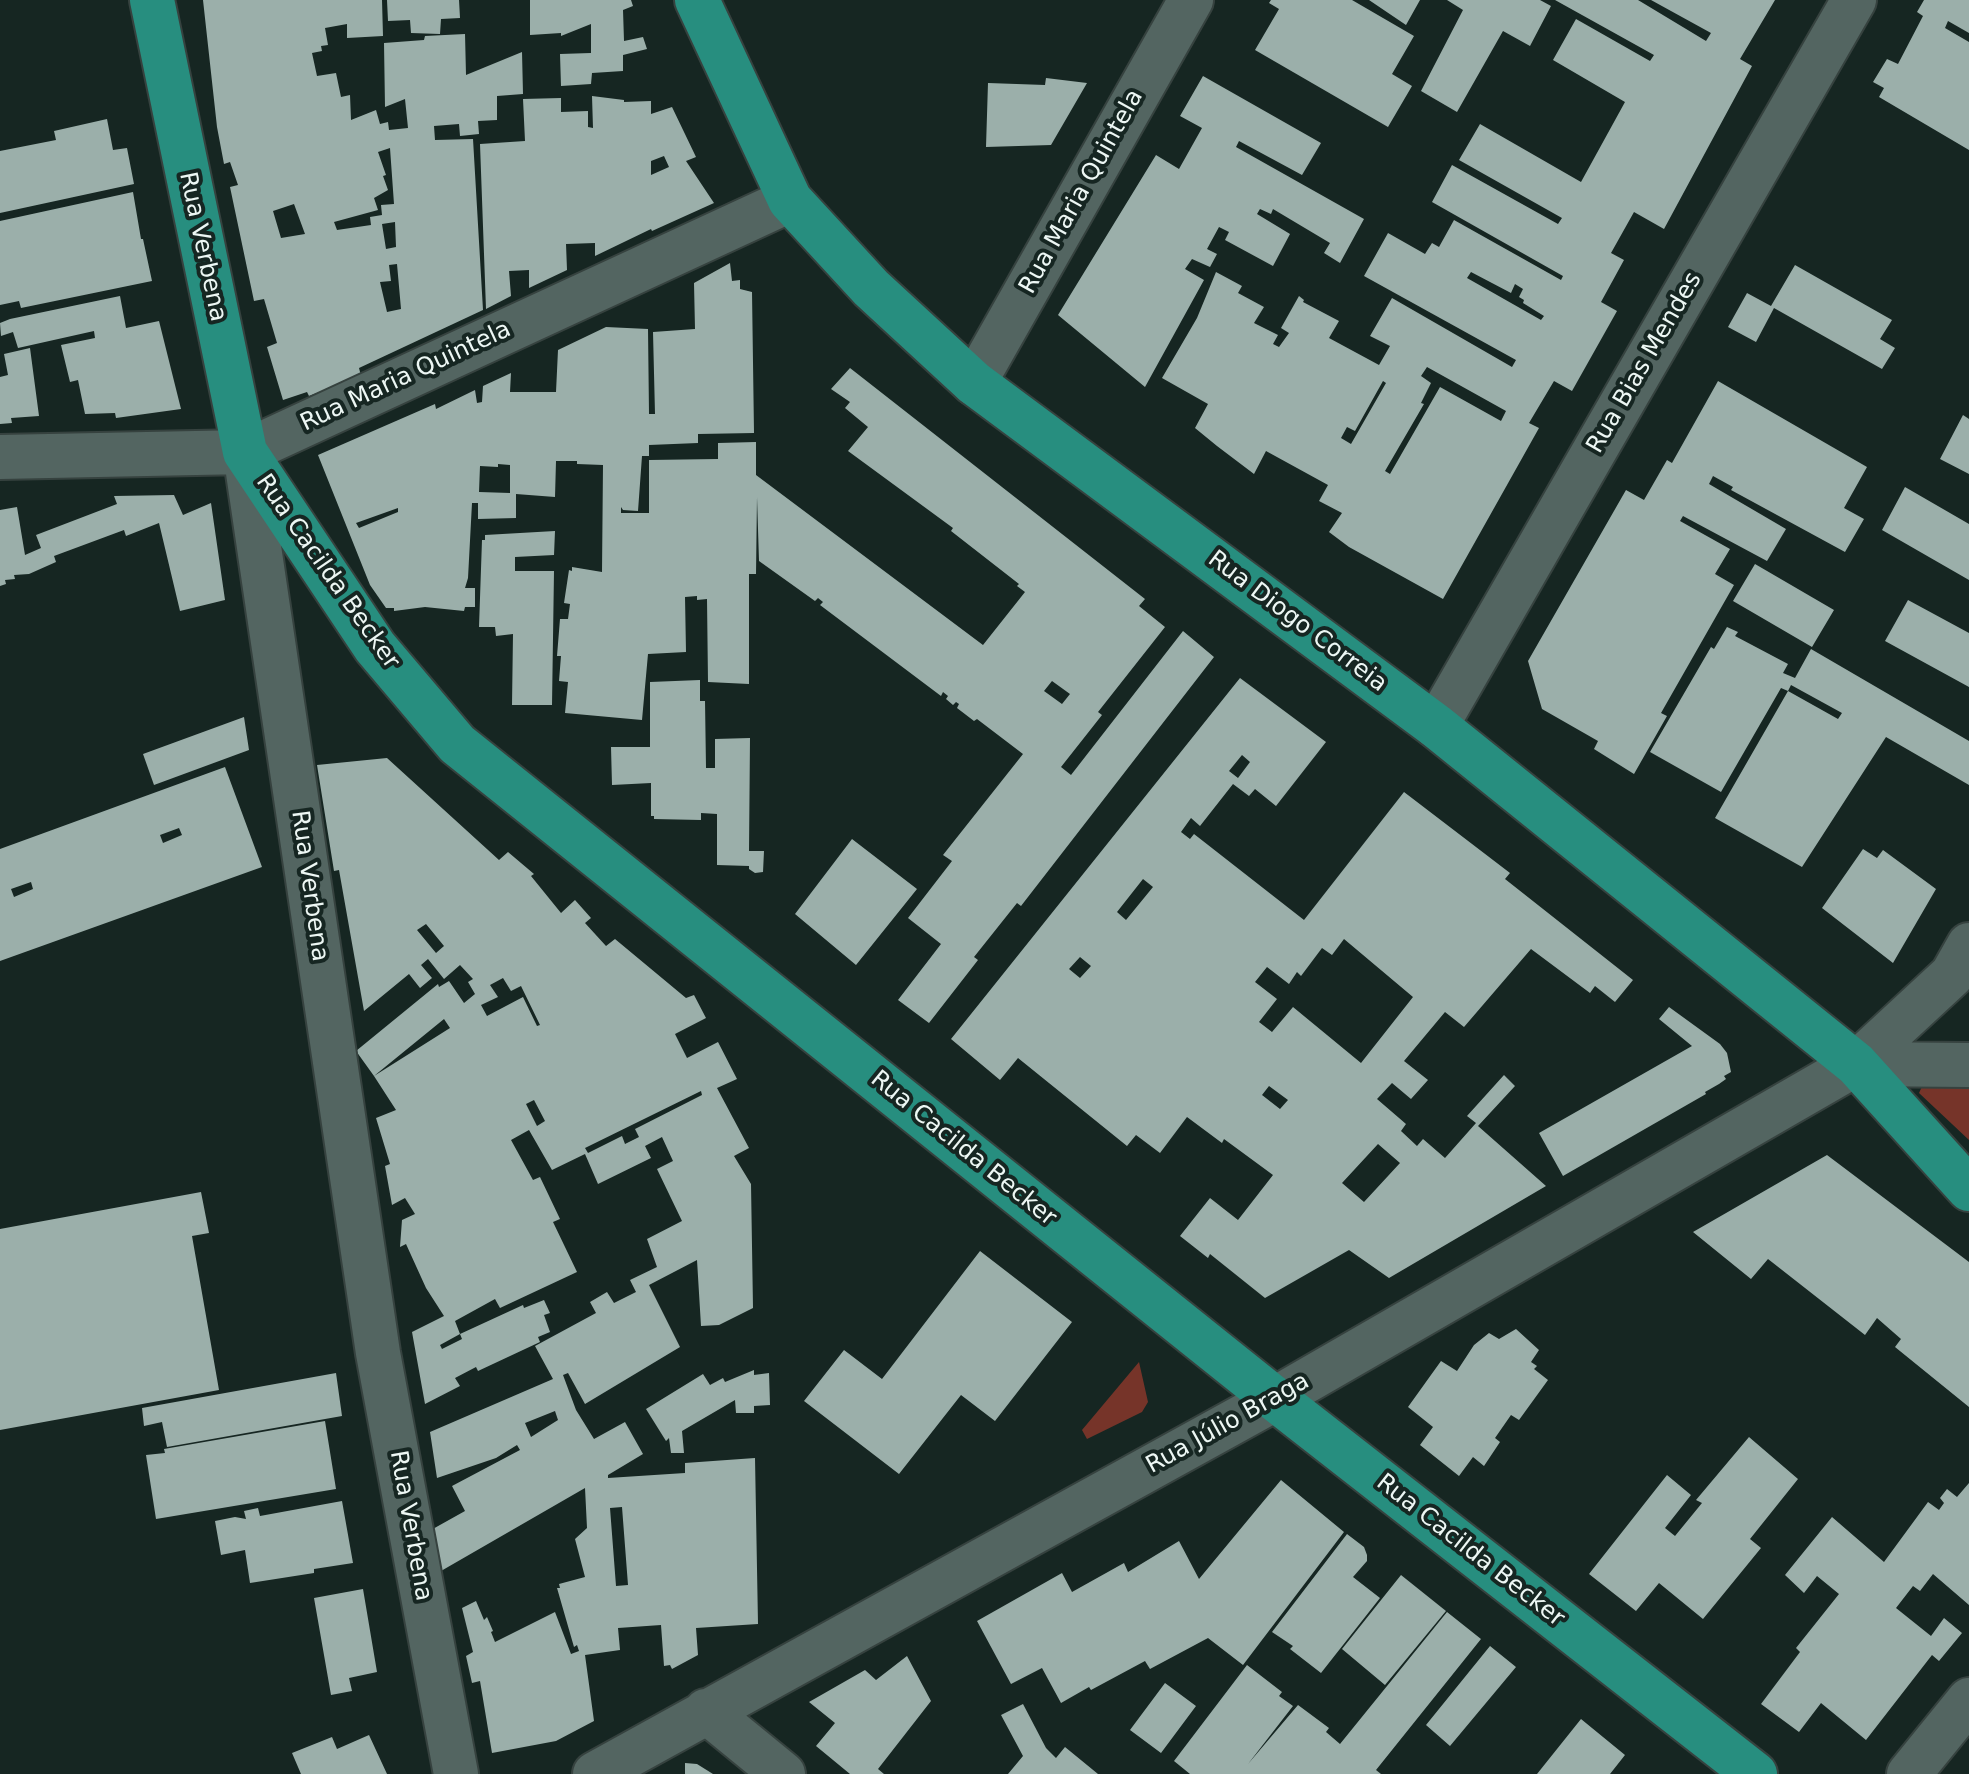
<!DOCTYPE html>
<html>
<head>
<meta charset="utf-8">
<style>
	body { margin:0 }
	canvas { display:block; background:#162622 }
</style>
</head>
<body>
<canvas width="1969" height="1774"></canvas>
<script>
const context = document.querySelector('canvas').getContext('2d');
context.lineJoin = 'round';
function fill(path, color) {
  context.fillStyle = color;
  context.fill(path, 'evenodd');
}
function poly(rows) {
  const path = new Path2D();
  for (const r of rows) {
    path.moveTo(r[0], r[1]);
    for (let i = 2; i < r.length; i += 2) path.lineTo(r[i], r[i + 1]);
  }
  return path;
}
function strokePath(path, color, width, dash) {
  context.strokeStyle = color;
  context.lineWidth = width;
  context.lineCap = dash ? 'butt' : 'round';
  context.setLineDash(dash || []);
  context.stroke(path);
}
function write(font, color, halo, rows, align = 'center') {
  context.font = font + ' "DejaVu Sans",sans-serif';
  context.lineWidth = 8;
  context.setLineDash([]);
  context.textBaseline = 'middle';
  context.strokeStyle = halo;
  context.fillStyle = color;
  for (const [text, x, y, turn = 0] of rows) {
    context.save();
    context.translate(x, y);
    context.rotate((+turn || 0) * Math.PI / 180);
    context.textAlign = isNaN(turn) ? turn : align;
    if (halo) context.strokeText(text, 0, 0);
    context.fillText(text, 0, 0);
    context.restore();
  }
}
fill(poly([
	[1926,1078,1969,1084,1969,1140,1919,1093],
	[1139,1362,1148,1402,1142,1412,1087,1439,1082,1430]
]), '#763429');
fill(poly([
	[203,0,382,0,383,36,347,38,347,24,325,28,328,45,321,46,322,51,312,53,317,76,336,73,341,97,350,95,351,120,376,110,380,124,388,122,389,130,408,128,405,99,385,107,384,43,424,40,425,36,465,34,466,75,522,52,523,94,497,96,497,120,478,121,479,134,460,136,459,124,434,126,435,140,473,139,483,310,359,368,361,376,309,396,307,392,283,400,267,347,277,343,264,299,254,301,230,187,238,185,230,162,224,164,217,127],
	[390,148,394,204,381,205,382,215,370,217,371,225,337,230,334,222,378,210,374,198,388,190,383,176,386,175,378,152],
	[294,204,305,234,281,238,273,211],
	[395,222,396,247,386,249,382,224],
	[397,264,401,309,387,312,380,282,391,281,389,265],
	[387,0,459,0,460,18,441,19,440,34,411,33,410,20,388,21],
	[530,0,631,0,633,6,623,10,624,41,643,37,647,49,623,55,623,71,592,73,591,84,561,86,560,54,591,53,591,24,561,36,561,33,530,35],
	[1271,0,1352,0,1414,36,1392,74,1412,86,1388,127,1255,50,1279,9,1269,3],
	[1369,0,1420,0,1406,25],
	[1447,0,1540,0,1551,6,1530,46,1503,31,1457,112,1421,91,1463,10],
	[1555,0,1638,0,1706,41,1711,33,1651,0,1775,0,1740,59,1752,66,1664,229,1634,212,1611,253,1624,260,1601,302,1617,311,1572,391,1554,381,1529,423,1539,428,1443,599,1349,547,1329,532,1342,513,1319,501,1328,485,1266,451,1254,474,1217,446,1195,428,1208,404,1162,378,1197,318,1216,272,1242,286,1238,293,1264,307,1254,323,1278,335,1273,344,1279,347,1289,333,1281,328,1299,296,1304,300,1303,302,1339,321,1329,338,1379,365,1390,346,1370,336,1392,298,1512,367,1516,360,1364,276,1388,233,1425,254,1432,243,1439,247,1454,220,1561,280,1563,276,1432,202,1452,165,1558,224,1562,218,1459,160,1480,124,1581,182,1625,102,1553,60,1576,19,1650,61,1654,55],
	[1471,272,1511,293,1515,284,1523,289,1519,297,1524,300,1523,303,1544,316,1541,320,1467,278],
	[1427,367,1506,411,1501,421,1440,387,1390,474,1385,471,1424,404,1421,403,1431,383,1421,376],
	[1383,381,1386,383,1351,444,1341,438,1347,427,1355,431],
	[1924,0,1969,0,1969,33,1948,21,1945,28,1969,42,1969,150,1879,97,1884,88,1873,82,1887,59,1898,64,1923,16,1917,12],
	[1203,76,1321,143,1302,175,1239,141,1236,147,1364,219,1340,263,1324,253,1330,243,1273,209,1271,214,1260,209,1257,214,1290,234,1273,266,1225,240,1229,232,1219,227,1207,249,1217,254,1210,267,1192,259,1185,269,1204,280,1145,387,1058,315,1156,155,1179,169,1202,128,1180,116],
	[1046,78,1087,83,1051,145,986,147,988,83,1045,85],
	[592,96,624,100,624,102,651,101,651,114,672,107,696,157,686,161,714,203,652,231,651,229,595,256,595,243,566,244,567,270,529,288,529,270,509,271,511,296,486,309,480,144,525,141,523,99,561,98,561,112,588,111,588,127,593,128],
	[664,156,669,167,651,175,651,161],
	[107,119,113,150,127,148,134,184,0,213,0,151,56,140,54,131],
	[133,192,141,239,143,239,152,281,21,308,19,301,0,305,0,221],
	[730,263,732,281,740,280,740,289,752,292,754,433,698,434,698,443,649,445,649,456,642,456,638,511,623,510,621,507,621,513,649,513,649,460,718,459,718,443,756,442,756,475,983,645,1025,592,1017,586,1019,584,951,531,953,528,848,451,868,427,845,408,850,402,831,389,850,368,1145,599,1139,606,1165,627,1098,712,1102,715,1061,767,1071,775,1183,631,1214,657,1021,906,1017,903,974,957,978,960,929,1023,898,1000,941,944,908,918,952,861,943,855,1023,754,977,719,974,721,957,708,959,704,956,702,953,705,946,699,948,696,943,692,941,696,820,605,823,602,818,598,815,601,759,561,757,497,756,574,749,574,749,684,708,682,707,599,697,600,697,596,685,597,686,652,648,654,642,720,565,713,568,682,559,681,561,656,557,656,560,619,568,619,570,604,564,603,569,570,572,571,572,567,602,572,603,465,577,464,577,461,556,461,555,497,516,494,516,518,478,519,478,503,472,503,468,578,465,588,475,588,475,607,465,607,464,611,425,607,394,611,394,608,386,608,370,585,318,455,435,404,436,409,475,390,477,403,482,402,483,386,511,373,510,392,556,392,558,350,606,327,648,329,649,414,655,414,653,332,695,329,694,283],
	[498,464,510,465,510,493,479,492,480,466,498,467],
	[398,508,398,512,359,528,356,523],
	[1052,681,1070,694,1062,704,1044,691],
	[1795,265,1892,320,1880,339,1895,348,1882,369,1774,308,1756,342,1728,327,1747,293,1771,306],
	[120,296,126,328,159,321,181,409,116,418,115,413,85,414,78,380,70,382,61,345,95,338,94,331,18,348,13,332,1,336,0,323,10,319],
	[30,348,39,416,11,418,12,423,0,424,0,377,8,375,4,354],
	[1718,381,1867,467,1844,508,1864,519,1845,552,1731,490,1733,487,1713,476,1709,484,1786,529,1767,561,1683,516,1680,521,1730,549,1715,574,1734,585,1661,713,1667,716,1634,774,1594,749,1598,741,1542,709,1528,661,1626,490,1644,500,1667,460,1672,463],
	[1963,415,1969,419,1969,474,1940,459],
	[1905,487,1969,524,1969,580,1882,530],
	[174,495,183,515,211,503,225,600,180,611,159,523,126,536,124,530,54,556,56,562,29,574,14,575,15,579,5,580,6,584,0,586,0,510,17,507,25,555,41,548,36,535,117,504,114,496],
	[555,531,554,555,515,557,515,571,554,571,552,705,512,705,513,634,496,636,495,627,479,627,482,540,485,540,485,535],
	[1755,564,1834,610,1812,647,1733,601],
	[1908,600,1969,633,1969,687,1885,641],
	[1727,627,1738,632,1735,636,1788,664,1783,673,1795,678,1811,649,1969,741,1969,785,1886,737,1802,867,1715,818,1788,691,1838,719,1842,713,1791,685,1788,691,1781,688,1721,792,1650,752,1711,647,1714,649],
	[1240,678,1326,742,1276,806,1255,789,1249,796,1233,784,1200,826,1191,818,1181,832,1190,839,1194,834,1304,920,1404,792,1510,873,1505,879,1633,980,1615,1002,1595,986,1590,993,1531,949,1464,1027,1445,1012,1404,1061,1428,1080,1411,1099,1392,1083,1377,1099,1406,1124,1401,1131,1417,1146,1423,1139,1445,1158,1476,1123,1467,1116,1504,1075,1515,1086,1478,1126,1546,1186,1389,1278,1349,1250,1265,1298,1210,1254,1208,1258,1180,1236,1210,1198,1238,1220,1273,1175,1224,1139,1222,1143,1187,1117,1160,1153,1136,1135,1127,1146,1018,1058,1000,1080,951,1039],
	[1242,755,1250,762,1238,778,1229,771],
	[1143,879,1153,887,1126,920,1117,912],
	[1344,939,1413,997,1361,1063,1293,1007,1272,1032,1259,1022,1277,999,1255,982,1267,967,1289,984,1297,972,1301,976,1322,948,1332,955],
	[1080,957,1091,966,1080,978,1069,969],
	[1269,1086,1288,1100,1280,1109,1262,1095],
	[1378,1144,1400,1163,1364,1202,1342,1183],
	[700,680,700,701,705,701,706,768,715,768,715,739,750,738,749,851,764,851,763,872,755,873,749,869,749,866,717,865,717,814,701,813,701,820,654,819,654,816,651,816,651,783,612,785,611,747,650,747,650,682],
	[244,717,249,750,154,785,143,754],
	[387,758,499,860,508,852,534,874,531,876,561,913,575,900,591,918,585,923,606,946,615,939,686,998,694,995,706,1018,675,1034,687,1058,718,1042,737,1079,717,1088,749,1148,734,1156,751,1184,753,1308,719,1325,701,1326,697,1260,649,1285,680,1347,585,1404,568,1373,563,1375,576,1410,594,1439,625,1422,643,1454,608,1475,608,1478,685,1473,685,1463,755,1458,758,1624,696,1628,698,1655,672,1669,670,1665,664,1666,661,1625,618,1628,620,1650,585,1655,594,1721,556,1741,492,1753,480,1681,472,1683,466,1656,473,1652,462,1608,476,1601,484,1620,487,1617,493,1631,491,1632,495,1642,555,1612,571,1654,579,1651,577,1645,574,1647,557,1588,560,1588,559,1584,585,1577,575,1539,587,1528,585,1488,441,1571,431,1530,465,1511,452,1486,520,1450,517,1445,496,1458,437,1478,430,1432,553,1379,535,1346,596,1313,590,1302,607,1292,614,1303,636,1292,630,1280,657,1267,647,1239,682,1221,657,1169,673,1161,662,1137,645,1146,651,1158,598,1184,585,1154,552,1170,529,1130,511,1140,533,1180,540,1177,560,1219,553,1222,577,1272,500,1308,495,1299,455,1321,460,1334,440,1345,442,1349,462,1339,460,1334,523,1305,524,1308,544,1300,550,1313,544,1315,550,1332,538,1337,540,1342,478,1371,476,1367,455,1378,460,1386,425,1404,412,1332,444,1316,426,1288,406,1244,400,1247,402,1220,415,1214,405,1198,392,1205,385,1166,390,1164,376,1118,396,1110,374,1076,450,1028,444,1019,374,1076,356,1051,438,984,439,987,449,981,464,1003,475,994,468,982,473,979,460,965,444,979,428,959,421,965,432,978,420,988,409,974,364,1011,339,870,334,871,317,765],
	[426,924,444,946,436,953,417,930],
	[503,978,511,991,521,986,540,1025,537,1026,523,997,487,1016,481,1005,498,997,490,985],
	[701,1091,702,1095,635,1129,639,1137,625,1144,622,1136,588,1153,585,1148],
	[534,1100,545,1121,537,1126,526,1104],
	[555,1411,558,1420,531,1437,525,1423],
	[622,1507,628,1585,616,1586,610,1508],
	[225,767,262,867,0,961,0,849],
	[179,828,182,835,163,843,160,835],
	[31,882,33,889,14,897,11,889],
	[852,839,917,889,856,965,795,914],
	[1863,849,1877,858,1883,850,1936,889,1893,963,1822,908],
	[1669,1007,1720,1044,1727,1053,1731,1072,1724,1076,1726,1079,1719,1084,1705,1092,1706,1094,1563,1176,1539,1133,1692,1046,1659,1019],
	[1827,1155,1969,1262,1969,1407,1895,1347,1901,1339,1877,1318,1865,1335,1768,1259,1751,1279,1693,1232],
	[201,1192,209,1233,192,1236,219,1390,0,1430,0,1229],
	[980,1251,1072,1322,995,1421,961,1395,899,1474,804,1401,844,1350,882,1379],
	[1516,1329,1539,1350,1531,1362,1537,1366,1534,1369,1548,1380,1519,1420,1511,1415,1495,1438,1500,1442,1484,1466,1473,1457,1459,1476,1420,1445,1433,1427,1408,1407,1441,1361,1457,1371,1474,1345,1489,1333,1499,1339],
	[754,1370,754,1375,769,1373,770,1405,754,1406,754,1413,736,1413,735,1400,682,1431,684,1453,671,1453,669,1438,666,1441,646,1409,703,1374,710,1385,723,1378,725,1382],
	[336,1373,342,1416,167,1447,162,1422,144,1426,142,1408],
	[325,1421,336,1489,156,1519,146,1455,165,1453,164,1449],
	[1749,1437,1798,1479,1750,1539,1761,1548,1703,1619,1659,1583,1636,1611,1589,1574,1667,1475,1691,1495,1665,1528,1675,1536,1702,1503,1696,1500],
	[1281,1480,1344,1532,1243,1665,1208,1638,1150,1669,1145,1661,1091,1690,1089,1687,1061,1703,1042,1668,1011,1684,977,1621,1062,1573,1072,1592,1124,1563,1128,1572,1179,1541,1199,1579],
	[1969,1483,1969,1605,1933,1574,1920,1591,1913,1586,1896,1608,1931,1636,1944,1618,1962,1633,1939,1661,1932,1655,1866,1740,1821,1703,1799,1732,1761,1704,1800,1652,1796,1648,1839,1594,1817,1576,1804,1593,1785,1575,1832,1517,1884,1562,1928,1502,1939,1510,1944,1503,1940,1498,1947,1489,1957,1497],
	[342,1501,353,1563,314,1569,314,1573,250,1583,245,1550,221,1555,215,1521,235,1517,246,1519,244,1511,258,1508,260,1516],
	[1347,1534,1364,1547,1367,1555,1367,1561,1353,1577,1380,1598,1321,1673,1290,1649,1293,1646,1272,1632],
	[1401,1575,1446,1611,1385,1685,1342,1649],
	[363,1589,377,1672,349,1678,352,1691,331,1695,314,1598],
	[1447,1612,1481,1639,1376,1770,1381,1774,1190,1774,1174,1761,1247,1665,1282,1692,1279,1696,1293,1706,1248,1764,1298,1705,1329,1728,1326,1732,1340,1744],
	[1490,1646,1516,1667,1450,1746,1426,1725],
	[907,1656,931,1701,878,1769,884,1774,850,1774,816,1746,835,1723,809,1702,865,1670,876,1680],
	[1165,1683,1196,1706,1161,1753,1130,1730],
	[1023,1704,1046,1748,1056,1758,1065,1747,1098,1774,1008,1774,1023,1756,1001,1715],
	[1581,1719,1625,1755,1610,1774,1537,1774],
	[369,1735,387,1774,301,1774,292,1753,332,1737,337,1749],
	[685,1763,697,1764,713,1774,685,1774]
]), '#9bafaa');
const minor = poly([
	[974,383,1191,0],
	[245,452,378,1353,456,1774],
	[0,457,245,452,790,200],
	[1436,726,1854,0],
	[1856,1064,1969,1065],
	[706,1711,783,1774],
	[595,1774,1275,1399,1856,1064,1952,975,1969,945],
	[1909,1774,1969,1700]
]);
const major = poly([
	[152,0,245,452,375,647,457,744,1275,1399,1755,1774],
	[697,0,790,200,871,288,974,383,1436,726,1856,1064,1969,1189]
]);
strokePath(minor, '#36423f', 48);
strokePath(major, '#36423f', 48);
strokePath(minor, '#536561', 44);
strokePath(major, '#278e7f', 44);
write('24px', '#edf7f4', '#162622', [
	["Rua Maria Quintela",1082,192,-61],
	["Rua Verbena",202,247,78],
	["Rua Bias Mendes",1645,363,-60],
	["Rua Maria Quintela",406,377,-25],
	["Rua Cacilda Becker",327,572,55],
	["Rua Diogo Correia",1297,622,37],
	["Rua Verbena",309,886,82],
	["Rua Cacilda Becker",963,1149,39],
	["Rua Júlio Braga",1228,1424,-29],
	["Rua Verbena",410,1526,80],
	["Rua Cacilda Becker",1470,1551,38]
]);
</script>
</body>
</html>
